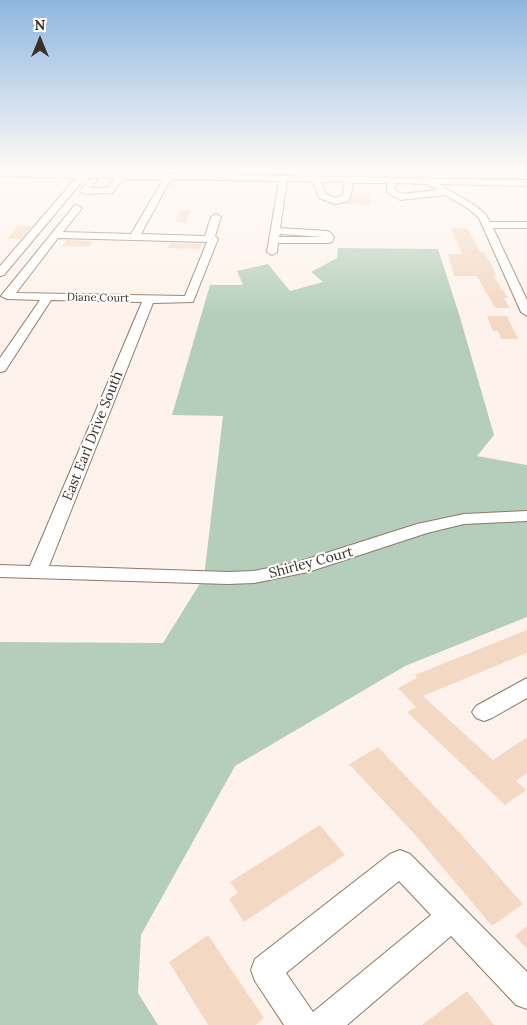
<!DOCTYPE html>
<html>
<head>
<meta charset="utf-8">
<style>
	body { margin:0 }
	#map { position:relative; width:527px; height:1025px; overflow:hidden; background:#fef3ec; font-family:Lora,serif }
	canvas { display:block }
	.north { position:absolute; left:15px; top:15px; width:50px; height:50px; -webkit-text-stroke:4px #fff; paint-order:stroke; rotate:0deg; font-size:14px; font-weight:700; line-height:20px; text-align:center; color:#3a3028 }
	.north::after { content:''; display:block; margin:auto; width:18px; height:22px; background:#3a3028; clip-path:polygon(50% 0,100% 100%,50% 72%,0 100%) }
</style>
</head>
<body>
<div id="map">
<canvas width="527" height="1025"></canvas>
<div class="north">N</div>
</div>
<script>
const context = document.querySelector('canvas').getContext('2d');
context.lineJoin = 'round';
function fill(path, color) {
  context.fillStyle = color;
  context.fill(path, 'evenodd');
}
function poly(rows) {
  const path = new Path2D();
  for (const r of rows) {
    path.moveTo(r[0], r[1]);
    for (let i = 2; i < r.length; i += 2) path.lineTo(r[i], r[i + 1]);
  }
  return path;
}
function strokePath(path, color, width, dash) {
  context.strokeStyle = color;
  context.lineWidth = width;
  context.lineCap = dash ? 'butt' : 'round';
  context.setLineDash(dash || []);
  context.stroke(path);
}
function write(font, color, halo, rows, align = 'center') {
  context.font = font + ' Lora,serif';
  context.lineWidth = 4;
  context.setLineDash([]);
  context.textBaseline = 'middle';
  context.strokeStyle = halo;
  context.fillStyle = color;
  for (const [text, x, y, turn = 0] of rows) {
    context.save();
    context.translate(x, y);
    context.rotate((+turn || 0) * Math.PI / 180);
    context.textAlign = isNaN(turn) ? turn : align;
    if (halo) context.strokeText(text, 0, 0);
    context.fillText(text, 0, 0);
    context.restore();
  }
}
fill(poly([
	[338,248,438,249,459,314,494,435,477,456,527,465,527,617,405,666,235,766,141,935,138,993,158,1025,0,1025,0,642,163,643,204,577,223,416,172,415,210,285,243,285,237,271,268,264,290,291,323,282,311,272,337,258]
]), '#b4cebb');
fill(poly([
	[353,193,369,194,371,205,344,204,351,199],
	[180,210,191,210,186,223,175,222],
	[18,226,32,226,21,239,7,239],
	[451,228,468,229,480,252,484,252,491,264,496,275,493,275,508,298,504,298,510,308,495,308,477,276,454,276,448,254,462,254],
	[66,240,93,241,89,247,62,246],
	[170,243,202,244,200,249,167,248],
	[487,316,507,316,518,339,501,339,498,331,493,331],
	[527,630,527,653,423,696,493,760,527,737,527,773,516,781,526,790,505,805,407,712,416,707,398,688,417,678,415,675],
	[378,747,459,832,523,904,492,926,418,838,349,764],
	[320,825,345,855,244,922,229,899,238,893,230,882],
	[527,926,527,949,515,936],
	[208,935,264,1018,256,1025,208,1025,169,962],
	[467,991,494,1025,422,1025]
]), '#f3d8c3');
const minor = poly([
	[158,171,166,171,165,174,527,180,527,186,439,184,476,206,486,215,490,222,527,222,527,228,493,228,527,300,527,316,521,312,479,218,470,210,445,195,400,200,387,192,387,183,353,183,350,198,346,202,335,204,319,198,313,182,287,181,280,228,327,231,330,232,334,237,332,242,328,243,278,243,277,252,272,255,267,252,279,181,171,179,141,234,205,236,211,217,216,214,221,217,215,236,218,239,193,302,153,303,49,566,228,572,254,571,298,562,417,524,464,514,527,511,527,521,464,524,427,533,308,572,254,583,228,584,0,577,0,565,30,566,142,302,51,300,5,371,0,372,0,358,40,300,7,299,1,296,74,206,77,205,82,208,63,232,131,234,163,180,123,179,112,193,84,194,80,191,91,178,85,178,4,275,0,276,0,266,76,178,0,176,0,172,157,174,158,171],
	[95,178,115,178,107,188,91,188,97,180,95,178],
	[321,182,345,182,343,195,336,198,326,194,321,182],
	[396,183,427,184,438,190,402,194,394,189,396,183],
	[280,234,324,237,279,237,280,234],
	[58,238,134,240,207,242,185,296,16,293,58,238],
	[527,678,527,698,492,718,484,721,476,718,472,712,476,706,527,678],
	[400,850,410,854,527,972,527,1009,516,1005,451,936,347,1025,284,1025,255,981,251,970,255,959,390,854,400,850],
	[399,881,431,915,313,1012,286,973,399,881]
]);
strokePath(minor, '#8f7866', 2);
fill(minor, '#fff');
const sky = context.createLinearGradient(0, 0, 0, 315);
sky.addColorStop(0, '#8eb6e0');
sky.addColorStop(0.54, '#fffaf6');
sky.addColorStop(1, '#fffaf600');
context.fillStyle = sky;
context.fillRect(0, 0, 527, 315);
write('11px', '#3a3028', '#fff', [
	["Diane Court",98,298,1]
]);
write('14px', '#3a3028', '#fff', [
	["East Earl Drive South",93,436,-68],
	["Shirley Court",311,563,-15]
]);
</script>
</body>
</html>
